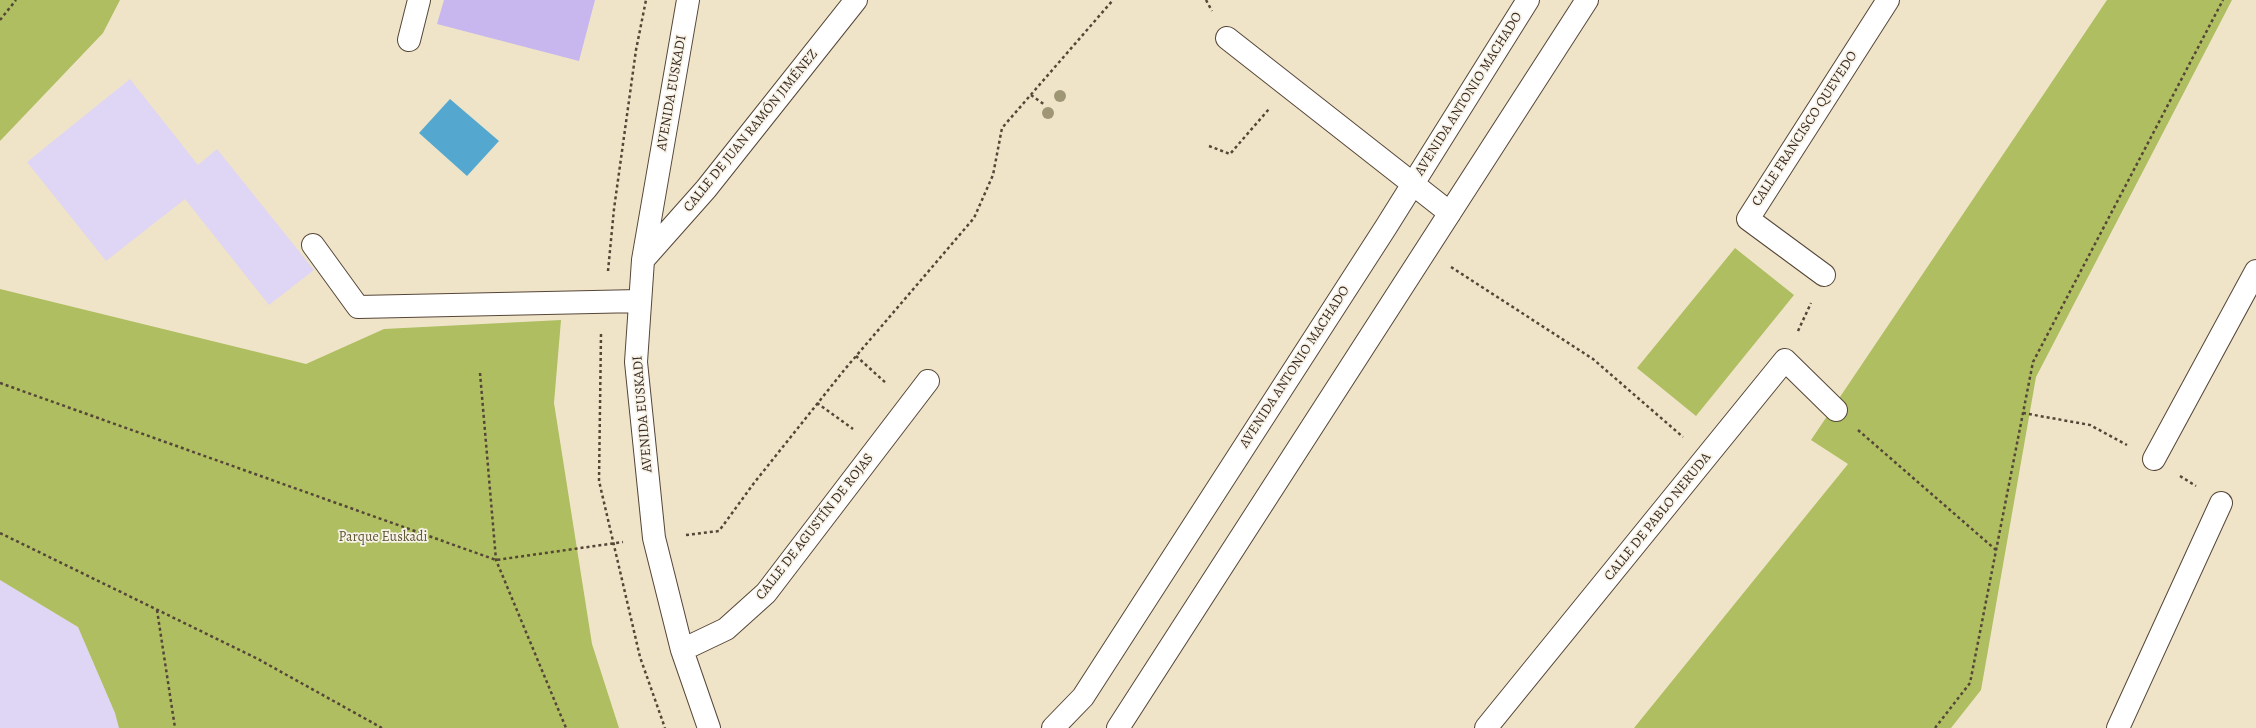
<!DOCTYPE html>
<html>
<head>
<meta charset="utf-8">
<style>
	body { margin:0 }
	canvas { display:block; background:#efe4c8 }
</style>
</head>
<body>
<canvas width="2256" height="728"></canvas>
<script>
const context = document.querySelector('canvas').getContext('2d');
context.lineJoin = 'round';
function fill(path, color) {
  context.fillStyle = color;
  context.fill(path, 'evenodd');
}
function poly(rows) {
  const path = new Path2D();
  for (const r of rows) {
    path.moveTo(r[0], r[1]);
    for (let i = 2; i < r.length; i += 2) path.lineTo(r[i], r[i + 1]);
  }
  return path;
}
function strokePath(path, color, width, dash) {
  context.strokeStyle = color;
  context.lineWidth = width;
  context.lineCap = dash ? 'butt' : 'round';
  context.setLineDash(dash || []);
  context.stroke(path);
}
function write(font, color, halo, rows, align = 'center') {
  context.font = font + ' Alegreya,serif';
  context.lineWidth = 3.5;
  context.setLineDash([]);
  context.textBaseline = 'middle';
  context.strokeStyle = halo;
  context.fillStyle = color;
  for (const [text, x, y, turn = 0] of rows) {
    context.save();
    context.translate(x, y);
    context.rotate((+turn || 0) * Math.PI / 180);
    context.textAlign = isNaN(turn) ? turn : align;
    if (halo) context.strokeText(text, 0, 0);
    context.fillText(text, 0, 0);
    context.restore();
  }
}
fill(poly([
	[130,79,198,165,217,149,314,270,269,305,185,199,106,261,27,162],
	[0,580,78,627,115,713,119,728,0,728]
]), '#dfd5f5');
fill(poly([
	[0,0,120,0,103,33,0,141],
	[2107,0,2232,0,2036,377,1981,690,1951,728,1634,728,1848,464,1811,440],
	[1735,248,1794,295,1696,416,1637,368],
	[0,289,306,364,384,329,561,320,554,403,592,644,619,728,119,728,115,713,78,627,0,580]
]), '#aebe61');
fill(poly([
	[450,99,499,141,467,176,419,133]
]), '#54a8d0');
fill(poly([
	[444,0,595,0,579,61,437,24]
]), '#c8b7ee');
const minor = poly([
	[688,0,643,260,636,362,654,538,682,650,709,728],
	[1227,38,1450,213],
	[409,40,419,0],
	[313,245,358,307,640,301],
	[643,260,706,189,856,0],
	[1824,275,1748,219,1888,0],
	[2154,459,2256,271],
	[682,650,726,629,766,593,928,381],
	[1053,728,1083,697,1386,227,1528,0],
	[1118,728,1587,0],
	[1486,728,1785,360,1836,410],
	[2118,728,2221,503]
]);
strokePath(minor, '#564638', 24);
strokePath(poly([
	[1206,0,1212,11],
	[0,20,16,0],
	[1031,95,1045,105],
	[1209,146,1230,154,1269,109],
	[1451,267,1593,359,1683,437],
	[608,271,614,209,636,50,646,0],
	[1798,331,1811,303],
	[601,334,599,481,640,657,665,728],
	[856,356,886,383],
	[480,373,496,560,566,728],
	[0,383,496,560,623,542],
	[817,403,853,429],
	[2023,413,2090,425,2127,445],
	[1858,430,1996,550],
	[2180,476,2196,486],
	[0,533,258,659,382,728],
	[686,535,719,531,754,483,845,369,974,218,993,175,1002,128,1113,0],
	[157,610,175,728],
	[1935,728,1970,683,2033,362,2223,0]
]), '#564638', 2.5, [3, 3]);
strokePath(minor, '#fff', 22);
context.fillStyle = '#9f9676';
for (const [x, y] of [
	[1060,96],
	[1048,113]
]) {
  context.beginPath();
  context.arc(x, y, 6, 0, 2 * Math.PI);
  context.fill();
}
write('14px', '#3b2a1e', '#f7f3e8', [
	["AVENIDA EUSKADI",672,93,-80],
	["AVENIDA ANTONIO MACHADO",1469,94,-58],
	["CALLE FRANCISCO QUEVEDO",1805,129,-57],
	["CALLE DE JUAN RAMÓN JIMÉNEZ",751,131,-51],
	["AVENIDA ANTONIO MACHADO",1295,367,-57],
	["AVENIDA EUSKADI",643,414,-95],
	["CALLE DE PABLO NERUDA",1658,517,-51],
	["CALLE DE AGUSTÍN DE ROJAS",815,527,-52]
]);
write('14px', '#5e5632', '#f7f3e8', [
	["Parque Euskadi",383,538]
]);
</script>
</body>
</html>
